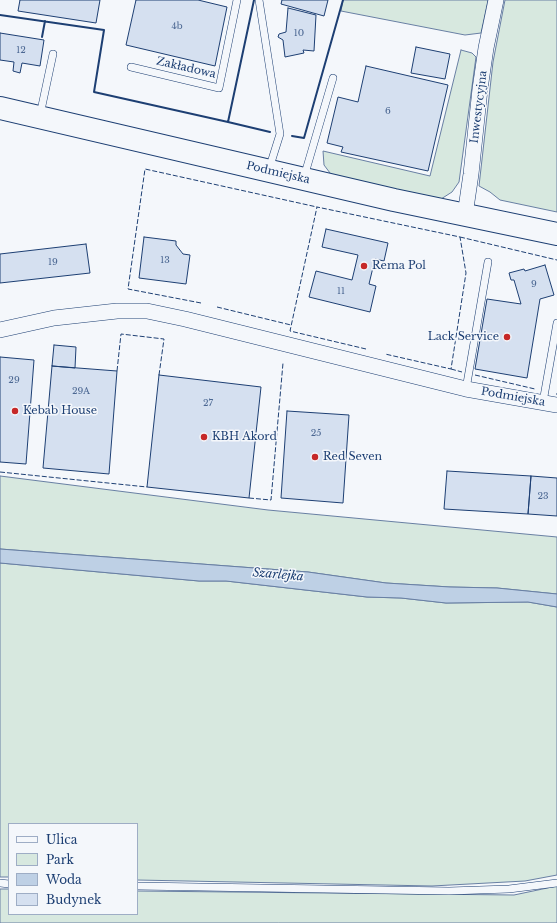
<!DOCTYPE html>
<html>
<head>
<meta charset="utf-8">
<style>
	body { margin:0 }
	#map { position:relative; width:557px; height:923px; overflow:hidden; background:#f4f7fb; font-family:"Libre Baskerville",serif }
	canvas { display:block }
	.legend { position:absolute; left:8px; top:823px; width:130px; height:92px; box-sizing:border-box; background:#f4f7fb; border:1px solid #9eadc5; margin:0; padding:5px 7px; list-style:none; font-size:12px; color:#1d3f73 }
	.legend li { display:flex; align-items:center; gap:8px; height:20px }
	.legend b { width:20px; border:1px solid #9eadc5 }
</style>
</head>
<body>
<div id="map">
<canvas width="557" height="923"></canvas>
<ul class="legend">
<li><b style="height:5px;background:#f4f7fb"></b>Ulica</li>
<li><b style="height:11px;background:#d7e8df"></b>Park</li>
<li><b style="height:11px;background:#bed0e5"></b>Woda</li>
<li><b style="height:11px;background:#d5e0f0"></b>Budynek</li>
</ul>
</div>
<script>
const context = document.querySelector('canvas').getContext('2d');
context.lineJoin = 'round';
function fill(path, color) {
  context.fillStyle = color;
  context.fill(path, 'evenodd');
}
function poly(rows) {
  const path = new Path2D();
  for (const r of rows) {
    path.moveTo(r[0], r[1]);
    for (let i = 2; i < r.length; i += 2) path.lineTo(r[i], r[i + 1]);
  }
  return path;
}
function strokePath(path, color, width, dash) {
  context.strokeStyle = color;
  context.lineWidth = width;
  context.lineCap = dash ? 'butt' : 'round';
  context.setLineDash(dash || []);
  context.stroke(path);
}
function write(font, color, halo, rows, align = 'center') {
  context.font = font + ' "Libre Baskerville",serif';
  context.lineWidth = 3;
  context.setLineDash([]);
  context.textBaseline = 'middle';
  context.strokeStyle = halo;
  context.fillStyle = color;
  for (const [text, x, y, turn = 0] of rows) {
    context.save();
    context.translate(x, y);
    context.rotate((+turn || 0) * Math.PI / 180);
    context.textAlign = isNaN(turn) ? turn : align;
    if (halo) context.strokeText(text, 0, 0);
    context.fillText(text, 0, 0);
    context.restore();
  }
}
const green = poly([
	[343,0,488,0,481,33,465,35,341,11,343,0],
	[505,0,557,0,557,212,500,200,490,192,479,186,493,62,505,0],
	[461,50,472,53,476,57,459,182,452,192,441,199,333,177,324,165,323,151,430,176,461,50],
	[0,476,268,510,557,537,557,594,497,588,450,587,386,583,308,572,0,549,0,476],
	[0,563,199,581,226,581,367,597,401,598,446,603,528,602,557,607,557,875,525,881,432,886,137,880,137,824,9,824,9,877,0,877,0,563],
	[557,886,557,923,0,923,0,889,9,889,9,914,137,914,137,891,514,895,557,886]
]);
fill(green, '#d7e8df');
strokePath(green, '#687fa3', 1);
const water = poly([
	[0,549,308,572,386,583,450,587,497,588,557,594,557,607,528,602,446,603,401,598,367,597,226,581,199,581,0,563,0,549]
]);
fill(water, '#bed0e5');
strokePath(water, '#687fa3', 1);
const building = poly([
	[20,0,100,0,96,23,18,11,20,0],
	[136,0,198,0,227,7,215,66,126,45,136,0],
	[282,0,328,0,324,16,281,4,282,0],
	[288,8,316,15,314,51,303,50,304,53,285,57,283,40,278,37,279,34,286,32,288,8],
	[0,33,44,40,40,66,22,63,20,73,13,71,14,62,0,60,0,33],
	[416,47,450,54,445,79,411,73,416,47],
	[366,66,448,85,428,171,341,152,343,147,327,143,338,97,358,102,366,66],
	[326,229,388,243,384,261,375,259,369,284,376,286,370,312,309,297,316,271,352,280,358,255,322,247,326,229],
	[144,237,176,241,176,245,183,254,190,255,186,284,139,278,144,237],
	[86,244,90,273,0,283,0,254,86,244],
	[545,265,554,295,540,299,527,378,475,369,487,299,521,304,514,280,511,280,509,273,524,269,525,271,545,265],
	[54,345,76,347,75,368,52,366,54,345],
	[0,357,34,360,26,464,0,462,0,357],
	[52,366,117,371,109,474,43,468,52,366],
	[159,375,261,387,249,498,147,487,159,375],
	[287,411,349,415,343,503,281,498,287,411],
	[447,471,531,476,528,514,444,509,447,471],
	[531,476,557,478,557,516,528,514,531,476]
]);
fill(building, '#d5e0f0');
strokePath(building, '#1d3f73', 1);
const lane = poly([
	[259,0,280,134,269,169],
	[131,67,219,88,237,0],
	[40,115,53,54],
	[304,177,333,78],
	[466,389,488,262],
	[543,402,557,323],
	[0,883,9,884],
	[137,886,449,891,509,889,557,883]
]);
const street = poly([
	[465,215,471,174,480,89,486,48,496,0],
	[0,330,54,318,117,311,147,311,185,319,466,389,557,405]
]);
const primary = poly([
	[0,108,394,200,557,234]
]);
strokePath(lane, '#1d3f73', 8);
strokePath(street, '#1d3f73', 16);
strokePath(primary, '#1d3f73', 24);
strokePath(lane, '#f4f7fb', 7);
strokePath(street, '#f4f7fb', 15);
strokePath(primary, '#f4f7fb', 22);
strokePath(poly([
	[460,237,557,260],
	[201,303,128,289,145,169,317,207],
	[217,307,291,325],
	[366,349,290,331,317,207,460,237,466,273,451,369,385,354],
	[451,369,462,372],
	[117,371,121,334,164,339,159,375],
	[475,375,535,389],
	[556,394,557,394],
	[0,472,147,487],
	[249,498,271,500,283,363]
]), '#1d3f73', 1, [5, 2]);
strokePath(poly([
	[254,0,228,122,270,132],
	[0,15,104,30,94,92,228,122],
	[42,37,45,21],
	[292,136,304,138,343,0]
]), '#1d3f73', 2);
for (const [x, y, r, color] of [
	[364,266,4,"#c62828"],
	[507,337,4,"#c62828"],
	[15,411,4,"#c62828"],
	[204,437,4,"#c62828"],
	[315,457,4,"#c62828"]
]) {
  const dot = new Path2D();
  dot.arc(x, y, r, 0, 2 * Math.PI);
  context.fillStyle = color;
  context.fill(dot);
  strokePath(dot, '#f4f7fb', 1.5);
}
write('9px', '#4b6792', null, [
	["4b",177,26],
	["10",299,33],
	["12",21,50],
	["6",388,111],
	["13",165,260],
	["19",53,262],
	["9",534,284],
	["11",341,291],
	["29",14,380],
	["29A",81,391],
	["27",208,403],
	["25",316,433],
	["23",543,496]
]);
write('11px', '#1d3f73', '#f4f7fb', [
	["Zakładowa",186,68,13],
	["Inwestycyjna",479,107,-83],
	["Podmiejska",278,173,13],
	["Podmiejska",513,397,10]
]);
write('11px', '#1d3f73', '#f4f7fb', [
	["Rema Pol",372,266],
	["Lack Service",499,337,"right"],
	["Kebab House",23,411],
	["KBH Akord",212,437],
	["Red Seven",323,457]
], 'left');
write('italic 12px', '#1d3f73', '#f4f7fb', [
	["Szarlejka",278,575,5]
]);
</script>
</body>
</html>
